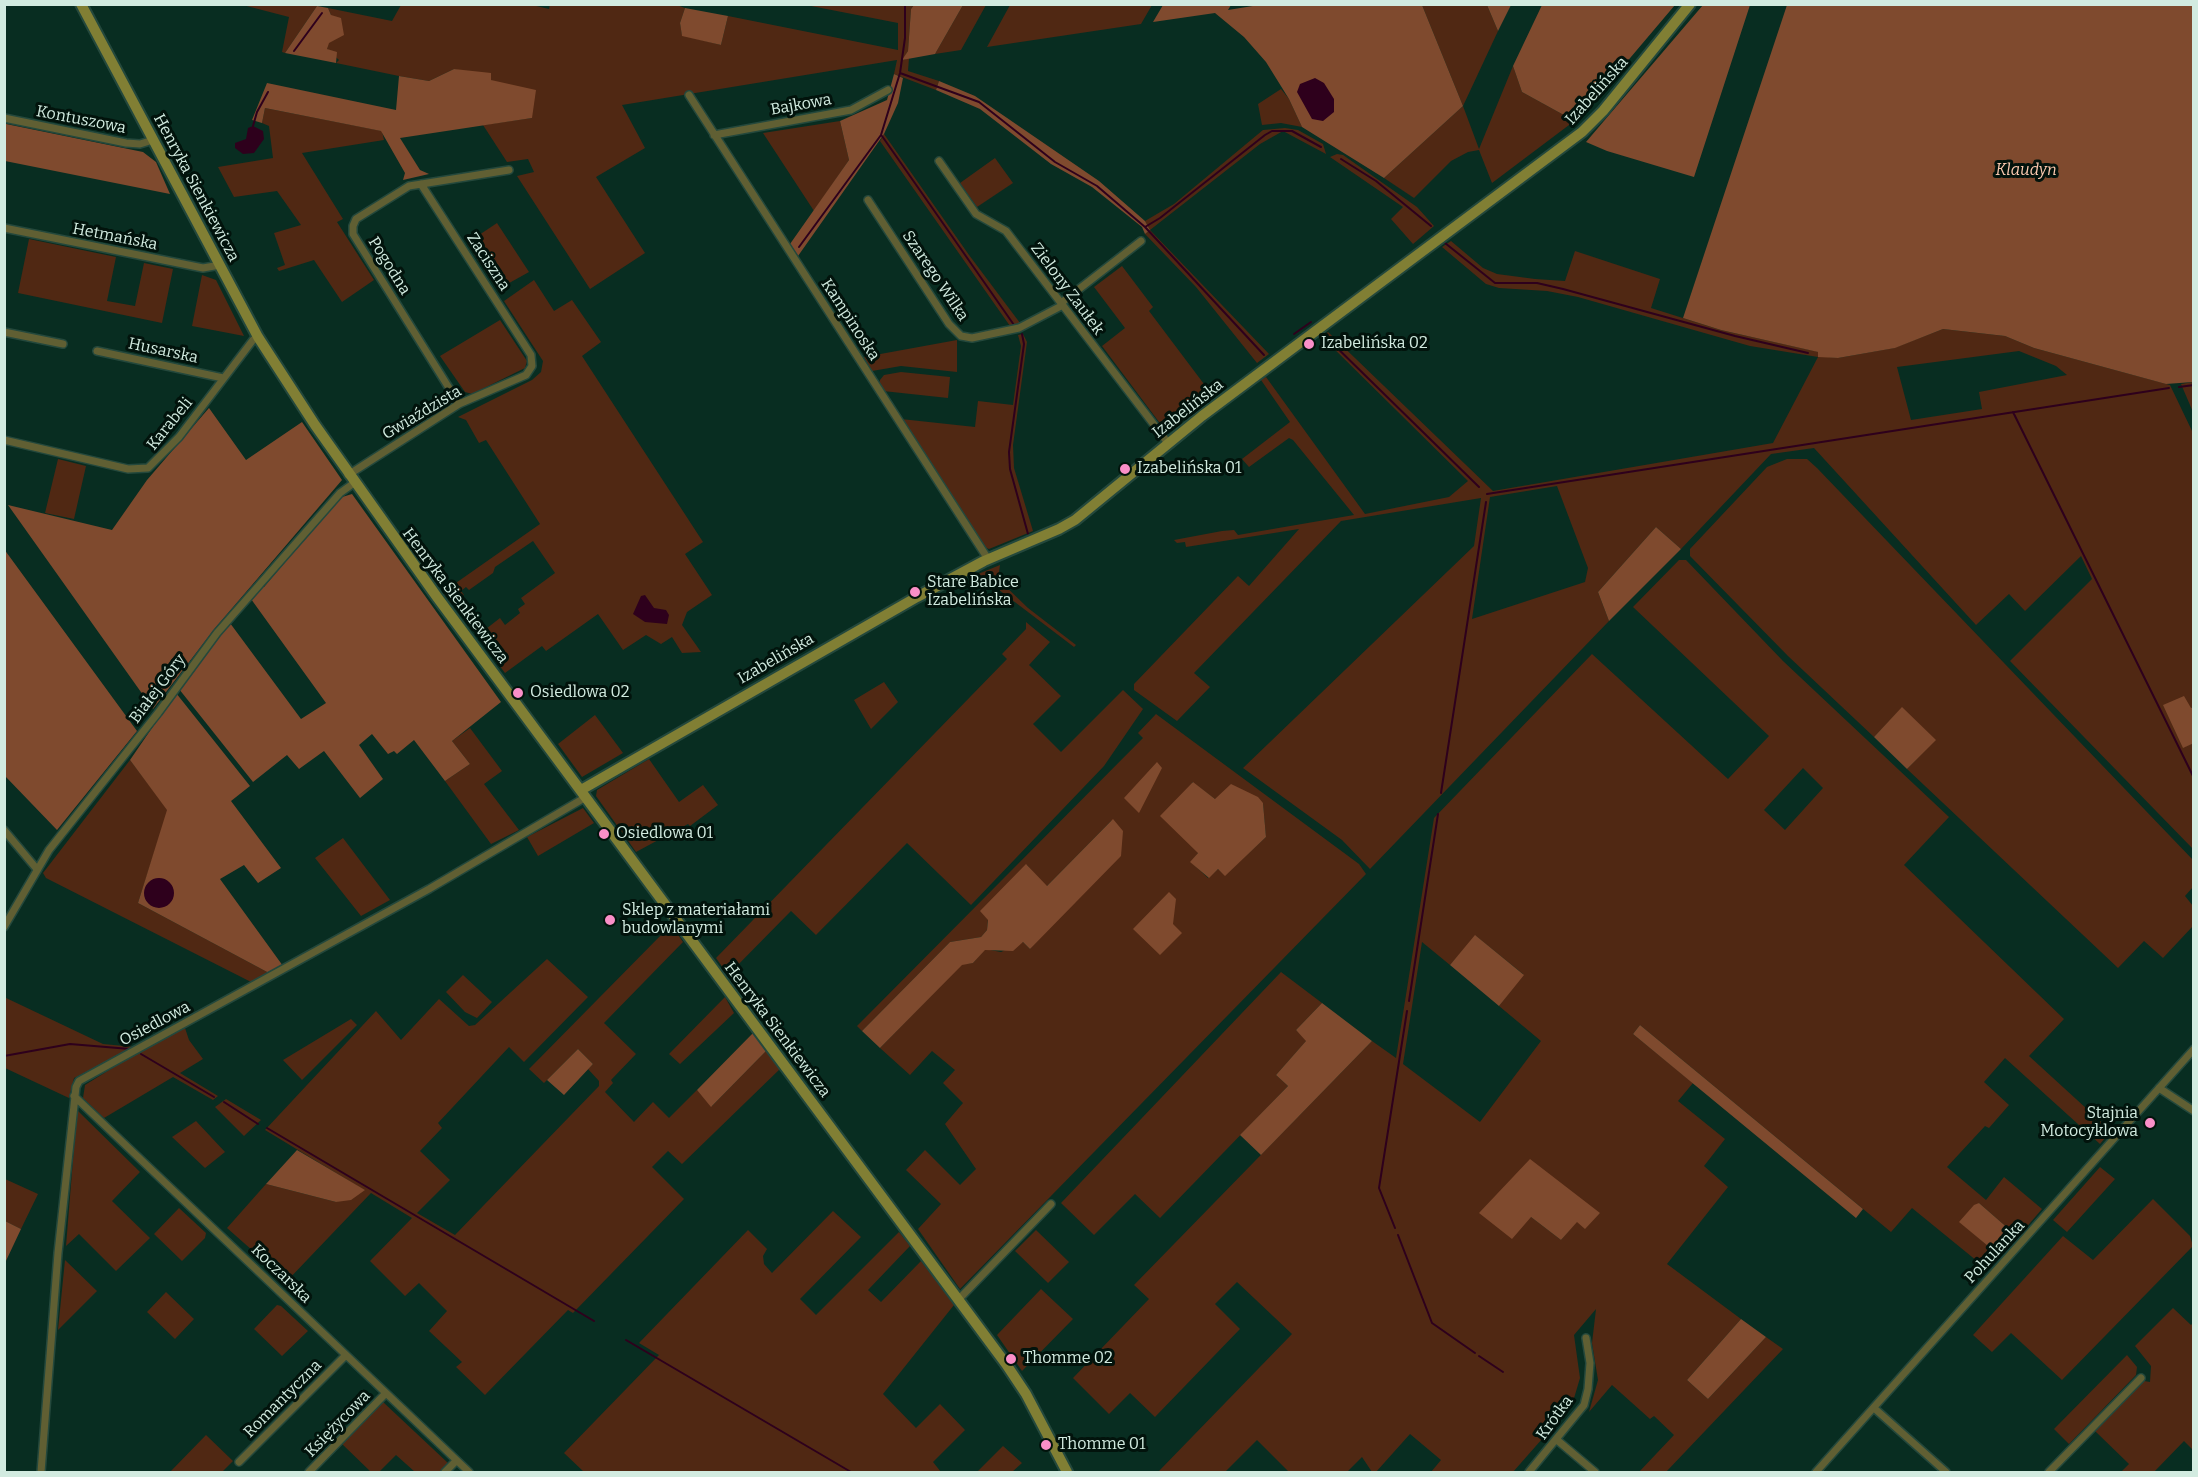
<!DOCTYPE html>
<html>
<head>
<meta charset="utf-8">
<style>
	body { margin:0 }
	#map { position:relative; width:2198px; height:1477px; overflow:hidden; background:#082d21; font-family:Bitter,serif }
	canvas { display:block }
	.frame { position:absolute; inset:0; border:6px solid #d2ebe0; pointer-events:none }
</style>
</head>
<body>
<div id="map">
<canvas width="2198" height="1477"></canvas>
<div class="frame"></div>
</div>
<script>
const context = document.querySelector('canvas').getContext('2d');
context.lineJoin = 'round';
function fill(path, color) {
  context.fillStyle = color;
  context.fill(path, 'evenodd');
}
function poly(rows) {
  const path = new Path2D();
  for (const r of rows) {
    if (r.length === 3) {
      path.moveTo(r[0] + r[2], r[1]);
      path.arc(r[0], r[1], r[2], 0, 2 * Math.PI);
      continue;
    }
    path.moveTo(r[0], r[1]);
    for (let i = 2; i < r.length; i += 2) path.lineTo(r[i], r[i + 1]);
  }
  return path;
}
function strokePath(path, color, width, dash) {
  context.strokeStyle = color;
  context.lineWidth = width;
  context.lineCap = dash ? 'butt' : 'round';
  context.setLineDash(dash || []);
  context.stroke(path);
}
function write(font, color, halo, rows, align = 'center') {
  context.font = font + ' Bitter,serif';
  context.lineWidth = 6;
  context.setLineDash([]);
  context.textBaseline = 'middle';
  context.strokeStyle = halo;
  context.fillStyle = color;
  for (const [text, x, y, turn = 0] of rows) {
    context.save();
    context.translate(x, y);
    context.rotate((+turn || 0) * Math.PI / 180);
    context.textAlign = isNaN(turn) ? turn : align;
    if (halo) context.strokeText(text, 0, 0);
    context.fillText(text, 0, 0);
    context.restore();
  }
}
fill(poly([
	[239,4,310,4,317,6,285,53,282,52,289,17],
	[528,4,549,9,550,4,674,4,685,8,680,23,682,35,721,45,728,16,898,50,898,23,806,5,914,5,911,9,908,51,903,60,909,58,908,71,939,81,936,90,894,74,897,60,622,105,645,148,596,177,645,253,590,289,517,176,534,172,528,159,507,162,483,125,532,118,491,80,454,69,429,81,399,76,336,63,339,60,327,49,331,15,328,8,392,21,401,5],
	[963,5,986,5,961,50,935,54],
	[1010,5,1010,4,1152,5,1141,24,987,47],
	[1422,5,1487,5,1498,31,1463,106,1479,149,1513,66,1522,92,1562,114,1581,116,1492,183,1479,150,1468,152,1451,161,1414,198,1384,178,1463,106],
	[1281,89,1289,99,1302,127,1281,123,1262,125,1258,104],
	[265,108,382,131,384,140,302,153,343,219,337,222,374,280,342,302,314,260,279,271,277,268,285,265,274,233,301,225,277,191,234,197,218,167,273,158,269,126,262,123],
	[840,121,849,160,814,211,763,133],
	[1285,128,1298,130,1323,144,1326,154,1283,131,1260,144,1150,230,1269,354,1257,363,1196,287,1145,234,1150,230,1145,221,1174,204,1263,130],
	[884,134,969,255,1020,323,1010,326,880,141],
	[1337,154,1343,155,1417,207,1434,226,1413,244,1391,219,1403,207,1330,157],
	[995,158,1013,183,977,207,960,183],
	[497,223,529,272,502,287,495,286,467,243],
	[29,239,116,257,107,301,135,306,144,263,173,269,162,323,18,293],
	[1451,241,1483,268,1497,274,1535,279,1565,281,1575,251,1660,279,1651,308,1721,330,1819,352,1818,356,1838,358,1894,348,1943,329,2005,336,2034,348,2170,385,2193,433,2193,707,2191,708,2184,747,2193,743,2193,849,2010,661,2092,579,2081,556,2025,611,2009,594,1976,625,1814,448,1771,454,1681,549,1656,527,1598,592,1609,621,1370,869,1342,840,1243,768,1474,546,1481,498,1341,521,1194,673,1210,687,1177,721,1134,690,1134,684,1238,576,1249,586,1299,529,1186,547,1185,542,1177,543,1174,540,1222,531,1234,530,1238,535,1354,515,1293,440,1289,438,1249,467,1242,459,1290,422,1261,380,1266,377,1365,514,1449,497,1468,481,1322,337,1328,332,1493,491,1773,443,1818,357,1750,346,1578,297,1547,291,1499,288,1486,284,1442,247],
	[2019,351,2056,366,2067,375,1979,392,1982,409,1911,420,1897,367],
	[1557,486,1588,568,1585,582,1472,619,1490,497],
	[1122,266,1153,307,1149,311,1213,396,1172,427,1162,426,1102,346,1125,328,1094,287],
	[202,275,216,280,244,336,192,326],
	[534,280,554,311,572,300,601,342,582,356,703,542,685,554,712,595,687,612,682,625,701,652,682,653,672,637,661,644,646,635,623,650,598,614,546,651,542,646,505,673,477,636,500,618,505,625,520,613,518,609,525,604,521,598,555,573,533,541,495,567,493,573,469,590,466,587,461,591,464,595,452,604,443,592,540,524,486,440,479,443,466,420,458,417,532,380,541,372,543,361,504,301],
	[500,320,527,361,525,368,472,394,465,392,440,356],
	[1023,334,1027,342,1013,445,1014,468,1033,531,989,549,982,546,901,419,975,427,978,401,1013,405,1021,346,1018,335],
	[957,340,957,372,901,366,872,371,864,357],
	[901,372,950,377,948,398,883,391,879,384,880,380,884,375],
	[2193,382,2193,412,2181,384],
	[58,459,86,466,74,519,45,513],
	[1787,459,1807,459,1817,468,2193,860,2193,887,2185,896,2193,906,2193,926,2163,958,2144,941,2118,968,1907,769,1935,740,1902,708,1874,737,1788,656,1690,556,1690,549,1767,467],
	[1679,560,1686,560,1783,661,1949,817,1904,865,2064,1019,2029,1056,2111,1131,2100,1144,2005,1058,1984,1082,2009,1105,1989,1128,1985,1126,1947,1167,1986,1200,2004,1177,2042,1209,2018,1237,1979,1203,1960,1222,2000,1256,1988,1270,1912,1208,1891,1232,1640,1025,1633,1034,1693,1083,1678,1101,1725,1139,1704,1166,1728,1187,1667,1264,1741,1319,1687,1380,1708,1399,1766,1337,1783,1349,1666,1472,1639,1472,1674,1435,1654,1416,1650,1419,1612,1385,1589,1412,1598,1380,1592,1343,1596,1309,1574,1335,1580,1378,1572,1405,1513,1472,1431,1472,1441,1460,1410,1434,1376,1472,1372,1472,1362,1457,1347,1472,1289,1472,1257,1440,1225,1472,1161,1472,1159,1471,1292,1334,1237,1282,1215,1304,1240,1329,1155,1417,1130,1393,1109,1414,1073,1378,1149,1299,1134,1285,1372,1041,1396,1058,1434,818,1592,654,1728,779,1769,736,1633,607],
	[1803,768,1823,788,1785,830,1764,810],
	[1476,936,1523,974,1499,1006,1541,1041,1480,1122,1403,1064,1422,942,1450,965],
	[1600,1213,1577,1221,1561,1240,1531,1217],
	[1000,565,998,579,1028,608,1076,645,1074,647,978,574],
	[1026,622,1050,642,1029,665,1061,696,1033,724,1061,752,1123,690,1143,709,1104,766,971,905,907,843,816,935,791,911,728,975,716,958,1007,659,1002,654,1026,629],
	[884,682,898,702,871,729,854,700],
	[1156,714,1359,864,1366,874,960,1289,918,1229,941,1204,906,1170,925,1150,960,1185,976,1169,945,1124,963,1103,943,1083,955,1070,932,1051,910,1075,880,1048,962,964,973,963,985,949,1001,952,1023,942,1030,949,1112,820,1046,887,1027,865,981,911,988,919,987,930,981,937,950,942,862,1031,857,1026,1143,738,1138,733],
	[1192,782,1215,799,1263,803,1266,837,1225,875,1218,869,1208,878,1191,862,1198,853],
	[595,715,623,753,582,777,558,744],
	[470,728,502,771,484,784,519,830,491,844,445,781,470,764,452,741],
	[649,759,679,802,703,785,718,805,690,826,688,824,636,852,596,796,597,790],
	[130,760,168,810,138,903,269,973,253,983,46,878,43,873],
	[583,808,594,823,538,856,527,837],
	[343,838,390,900,361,916,315,858],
	[670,923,683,942,604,1023,636,1054,611,1080,613,1083,605,1092,634,1122,653,1102,669,1118,697,1090,712,1106,766,1051,780,1069,682,1164,668,1151,652,1167,684,1199,573,1313,568,1310,485,1395,456,1367,462,1362,429,1331,447,1311,419,1283,405,1296,370,1261,412,1218,371,1193,287,1281,227,1228,266,1184,336,1202,364,1190,265,1130,376,1011,401,1040,439,999,469,1026,475,1025,547,959,588,997,524,1062,509,1047,438,1123,442,1128,420,1151,450,1180,417,1213,455,1235,599,1086,599,1081,588,1069,593,1064,578,1049,544,1083,529,1069,666,930],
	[1281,972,1322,1003,1296,1030,1307,1040,1276,1075,1288,1086,1160,1218,1135,1194,1094,1235,1061,1203],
	[463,975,492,1002,477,1018,465,1012,446,992],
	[4,997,103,1044,135,1047,74,1078,69,1098,5,1068],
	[725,997,734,1013,680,1064,669,1054],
	[351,1019,357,1025,302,1080,283,1060],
	[185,1028,189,1040,203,1059,180,1073,218,1096,213,1100,173,1077,104,1118,83,1098,85,1085,135,1054],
	[226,1099,261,1120,244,1136,215,1107],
	[77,1110,140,1172,112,1201,150,1238,116,1271,79,1234,66,1246],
	[196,1121,225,1152,205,1168,172,1137],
	[2100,1167,2115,1179,2067,1232,2053,1220],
	[5,1179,38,1194,21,1229,5,1221],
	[2153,1199,2190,1236,2193,1246,2062,1380,2011,1333,1992,1352,1973,1335,2063,1236,2093,1260],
	[179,1208,206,1233,205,1238,182,1261,154,1234],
	[833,1211,861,1237,800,1299,816,1315,899,1232,910,1246,868,1290,881,1302,921,1261,954,1305,883,1394,916,1428,940,1404,965,1430,933,1462,941,1472,584,1472,564,1453,659,1355,639,1343,748,1230,767,1249,763,1256,764,1264,772,1273],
	[1036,1230,1069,1262,1048,1283,1015,1251],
	[65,1260,97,1291,58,1330],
	[1041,1289,1073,1319,1022,1371,997,1335],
	[166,1292,194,1319,175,1339,147,1312],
	[277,1305,281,1306,308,1331,282,1356,254,1329],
	[2173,1308,2191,1325,2193,1323,2193,1450,2184,1441,2154,1472,2121,1472,2129,1464,2095,1431,2144,1381,2150,1382,2151,1366,2135,1346],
	[2127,1355,2137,1367,2136,1375,2069,1444,2054,1429],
	[383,1402,448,1463,440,1472,415,1472,396,1455,379,1472,371,1472,342,1444],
	[206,1435,233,1461,222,1472,170,1472],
	[1003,1446,1022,1463,1012,1472,977,1472]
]), '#502813');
fill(poly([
	[1265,4,1422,5,1463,106,1384,178,1302,127,1289,99,1266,62,1244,37,1215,13,1153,22,1163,5,1231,5,1228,10],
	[914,5,963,5,935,54,902,60,908,51,911,9],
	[1487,5,1511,5,1498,31],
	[1542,5,1542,4,1675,5,1581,116,1562,114,1522,92,1513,66],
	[1703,5,1750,5,1694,177,1607,151,1586,142],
	[1787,5,2193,5,2193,382,2166,384,2034,348,2005,336,1943,329,1895,348,1838,358,1818,357,1818,352,1721,330,1683,318],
	[317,6,328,8,331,15,341,18,344,35,329,43,327,49,337,52,336,63,285,53],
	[685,8,728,16,721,45,682,36,680,23],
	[454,69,491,73,491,80,536,90,532,118,400,138,420,170,429,174,403,180,405,173,381,131,265,108,262,123,252,120,267,83,396,110,399,76,429,81],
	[894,74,903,78,898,103,884,134,798,256,790,244,849,160,840,121,887,100],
	[939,81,975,96,1099,181,1145,221,1150,230,1145,234,1142,227,1092,187,1051,164,980,109,936,90],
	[6,124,143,152,156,162,170,194,5,161],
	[209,408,246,460,302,422,342,480,216,627,153,709,8,505,112,530,147,480],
	[352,494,501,702,452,741,470,764,445,781,414,740,397,754,394,751,388,754,372,734,359,745,383,779,360,798,324,751,299,769,287,755,253,782,179,689,230,623,301,719,326,703,251,599,261,585,264,587,339,498],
	[1656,527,1681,549,1609,621,1598,592],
	[4,549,137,731,57,830,5,776],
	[176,693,250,786,231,801,281,868,258,883,244,865,220,879,283,966,269,973,138,903,167,810,130,760],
	[2184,696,2191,708,2193,707,2194,743,2183,748,2163,705],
	[1902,707,1936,740,1907,769,1874,737],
	[1157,762,1162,768,1139,813,1124,798],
	[1193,782,1215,799,1231,784,1258,797,1263,803,1266,837,1225,876,1218,869,1209,878,1190,862,1198,853,1160,816],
	[1113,819,1123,831,1121,856,1030,949,1023,942,1013,951,985,950,973,963,962,965,880,1048,862,1031,950,942,981,937,987,930,988,920,980,911,1026,864,1047,886],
	[1169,892,1176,899,1173,924,1182,933,1160,955,1133,929],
	[1475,935,1524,975,1499,1006,1450,965],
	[1322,1003,1372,1041,1261,1155,1240,1135,1288,1086,1276,1075,1306,1041,1296,1030],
	[1640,1025,1863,1209,1856,1218,1633,1034],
	[753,1033,766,1051,711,1107,697,1090],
	[578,1049,593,1064,564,1095,547,1080],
	[297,1150,365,1190,351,1200,336,1202,266,1184],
	[1530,1159,1600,1213,1585,1229,1577,1222,1561,1240,1531,1217,1512,1239,1479,1213],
	[1979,1203,2018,1237,2000,1256,1959,1222,1974,1205],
	[5,1221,21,1229,5,1263],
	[1741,1319,1766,1337,1708,1399,1687,1380]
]), '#7f4a2e');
fill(poly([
	[1315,78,1324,83,1334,99,1334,112,1323,121,1312,119,1297,92,1300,84],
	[253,126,263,131,264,139,254,153,243,154,235,148,235,143,246,139,248,128],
	[645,595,654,608,666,610,669,615,667,624,645,622,633,614,641,596],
	[159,893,15]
]), '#2e001c');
strokePath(poly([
	[294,51,322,13],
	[900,73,979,102,1055,162,1097,186,1145,227,1264,355],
	[253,126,257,112,268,92],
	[882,136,1014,325],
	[1341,159,1376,181,1431,226],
	[1145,227,1160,218,1265,135,1272,131,1292,131,1321,147],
	[1445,243,1495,283,1537,283,1563,289,1735,336,1808,353],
	[799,247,881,135,900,73,905,38,905,4],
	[1022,334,1024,344,1009,452,1010,469,1028,534],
	[1294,334,1311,322],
	[1325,336,1479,487],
	[2179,387,2194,385],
	[2013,412,2194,778],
	[1487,494,2169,388],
	[1441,793,1486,502],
	[1409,1001,1438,814],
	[141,1054,214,1097],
	[4,1056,70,1044,130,1049],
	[224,1102,258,1124],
	[267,1128,594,1321],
	[1395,1228,1379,1188,1407,1011],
	[1398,1235,1432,1323,1475,1353],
	[626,1340,851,1472],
	[1479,1356,1503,1372]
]), '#2e001c', 2);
const street = poly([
	[689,95,988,559],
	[4,118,126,143,140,144,153,140],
	[714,135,851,110,888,90],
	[939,161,976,214,1006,231,1168,443],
	[868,200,949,324,961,336,972,338,1019,328,1063,305],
	[4,228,203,268,220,265],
	[1061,303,1141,241],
	[4,332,63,344],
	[97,351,223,378],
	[459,404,353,234,353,226,356,219,409,186,509,170],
	[4,440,128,469,148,468,179,437,253,340,258,337],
	[348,475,459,404,526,375,532,366,531,355,421,184],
	[4,830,36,868],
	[4,927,49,850,158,713,217,633,340,493,354,483],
	[2159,1088,2194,1111],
	[74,1096,469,1472],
	[959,1299,1051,1204],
	[1874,1408,1946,1472],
	[1557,1440,1595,1472],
	[239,1462,346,1355],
	[41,1472,58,1253,76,1087,79,1081,429,889,586,797],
	[309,1472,386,1393],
	[445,1472,456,1461],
	[1529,1472,1584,1405,1588,1389,1590,1363,1586,1338],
	[1816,1472,2194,1049],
	[2049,1472,2141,1378]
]);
const secondary = poly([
	[81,4,258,337,315,425,437,597,1006,1364,1026,1394,1067,1472],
	[581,790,917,597,984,561,1059,529,1075,520,1202,416,1582,132,1603,111,1690,4]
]);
strokePath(street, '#24483c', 10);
strokePath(secondary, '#24483c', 14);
strokePath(street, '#605f33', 7);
strokePath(secondary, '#817f34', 10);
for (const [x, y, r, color] of [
	[1309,344,6,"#fa8fc8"],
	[1125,469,6,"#fa8fc8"],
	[915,592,6,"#fa8fc8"],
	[518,693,6,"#fa8fc8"],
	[604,834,6,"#fa8fc8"],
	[610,920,6,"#fa8fc8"],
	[2150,1123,6,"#fa8fc8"],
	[1011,1359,6,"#fa8fc8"],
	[1046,1445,6,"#fa8fc8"]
]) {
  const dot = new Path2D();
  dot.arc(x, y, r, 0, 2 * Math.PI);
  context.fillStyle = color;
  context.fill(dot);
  strokePath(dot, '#02130c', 2);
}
write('16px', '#d2ebe0', '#02130c', [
	["Izabelińska",1597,91,-48],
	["Bajkowa",801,105,-10],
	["Kontuszowa",81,120,11],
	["Henryka Sienkiewicza",196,188,62],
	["Hetmańska",115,237,11],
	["Zaciszna",488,262,57],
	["Pogodna",389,266,58],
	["Szarego Wilka",935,276,56],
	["Zielony Zaułek",1067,289,53],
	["Kampinoska",850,320,57],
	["Husarska",163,351,12],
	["Izabelińska",1188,409,-38],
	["Gwiaździsta",422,413,-31],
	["Karabeli",170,424,-51],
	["Henryka Sienkiewicza",455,596,53],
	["Izabelińska",776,659,-30],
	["Białej Góry",158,689,-53],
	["Osiedlowa",155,1024,-28],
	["Henryka Sienkiewicza",777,1030,53],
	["Pohulanka",1995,1252,-47],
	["Koczarska",281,1274,44],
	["Romantyczna",283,1399,-45],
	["Krótka",1555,1418,-54],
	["Księżycowa",338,1424,-46]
]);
write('italic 16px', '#fcc9af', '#02130c', [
	["Klaudyn",2026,171]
]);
write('16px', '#d2ebe0', '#02130c', [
	["Izabelińska 02",1321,344],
	["Izabelińska 01",1137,469],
	["Stare Babice",927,583],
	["Izabelińska",927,601],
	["Osiedlowa 02",530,693],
	["Osiedlowa 01",616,834],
	["Sklep z materiałami",622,911],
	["budowlanymi",622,929],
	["Stajnia",2138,1114,"right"],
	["Motocyklowa",2138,1132,"right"],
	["Thomme 02",1023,1359],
	["Thomme 01",1058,1445]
], 'left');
</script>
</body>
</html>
